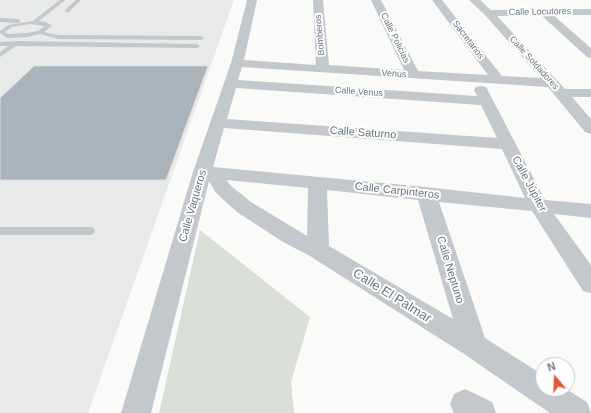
<!DOCTYPE html>
<html>
<head>
<meta charset="utf-8">
<style>
	body { margin:0 }
	#map { position:relative; width:591px; height:413px; overflow:hidden; background:#fafaf8; font-family:Helvetica,sans-serif }
	canvas { display:block }
	.north { position:absolute; left:535px; top:357px; width:40px; height:40px; box-sizing:border-box; background:#fff; border:1px solid #c1c8cd; border-radius:50%; rotate:341deg; font-size:11px; font-weight:700; line-height:16px; text-align:center; color:#657683 }
	.north::after { content:''; display:block; margin:auto; width:14px; height:18px; background:#e4572e; clip-path:polygon(50% 0,100% 100%,50% 72%,0 100%) }
</style>
</head>
<body>
<div id="map">
<canvas width="591" height="413"></canvas>
<div class="north">N</div>
</div>
<script>
const context = document.querySelector('canvas').getContext('2d');
context.lineJoin = 'round';
function fill(path, color) {
  context.fillStyle = color;
  context.fill(path, 'evenodd');
}
function poly(rows) {
  const path = new Path2D();
  for (const r of rows) {
    path.moveTo(r[0], r[1]);
    for (let i = 2; i < r.length; i += 2) path.lineTo(r[i], r[i + 1]);
  }
  return path;
}
function strokePath(path, color, width, dash) {
  context.strokeStyle = color;
  context.lineWidth = width;
  context.lineCap = dash ? 'butt' : 'round';
  context.setLineDash(dash || []);
  context.stroke(path);
}
function write(font, color, halo, rows, align = 'center') {
  context.font = font + ' Helvetica,sans-serif';
  context.lineWidth = 4;
  context.setLineDash([]);
  context.textBaseline = 'middle';
  context.strokeStyle = halo;
  context.fillStyle = color;
  for (const [text, x, y, turn = 0] of rows) {
    context.save();
    context.translate(x, y);
    context.rotate((+turn || 0) * Math.PI / 180);
    context.textAlign = isNaN(turn) ? turn : align;
    if (halo) context.strokeText(text, 0, 0);
    context.fillText(text, 0, 0);
    context.restore();
  }
}
fill(poly([
	[0,0,234,0,88,413,0,413]
]), '#e8e9e9');
fill(poly([
	[200,230,310,317,291,382,294,413,159,413]
]), '#dadfd7');
const building = poly([
	[34,66,208,66,166,180,0,180,0,98,34,66]
]);
fill(building, '#aab3b9');
strokePath(building, '#dcdcda', 1);
fill(poly([
	[60,0,65,0,39,21,46,22,52,26,44,32,58,35,201,36,204,38,201,40,58,39,40,34,27,37,7,38,0,33,0,31,8,25,33,21,60,0],
	[30,24,45,26,38,31,27,33,8,34,5,32,12,27,30,24],
	[76,0,81,0,69,12,65,12,65,10,76,0],
	[0,18,18,19,21,21,18,23,0,22,0,18],
	[16,41,197,44,200,46,197,48,16,46,0,57,0,52,8,46,0,46,0,42,16,41],
	[0,227,90,227,94,228,95,231,94,234,90,235,0,235,0,227]
]), '#c3c8cc');
fill(poly([
	[247,0,257,0,244,60,316,65,313,0,323,0,329,65,404,70,371,0,381,0,418,71,488,75,432,0,442,0,502,76,541,78,485,15,469,0,480,0,491,10,591,9,591,15,553,15,591,48,591,58,587,57,541,15,497,16,565,89,591,89,591,97,572,97,591,119,591,134,585,132,548,87,242,67,238,80,477,96,474,90,476,87,481,86,486,87,545,200,591,204,591,218,554,214,591,265,591,293,583,291,532,211,439,202,485,338,543,375,543,389,566,389,587,402,591,413,550,413,464,354,310,256,283,242,237,212,216,193,209,181,151,413,121,413,193,172,231,63,247,0],
	[236,88,481,105,497,138,227,119,236,88],
	[224,128,502,149,525,198,426,187,213,167,224,128],
	[227,180,308,188,307,236,251,202,230,185,227,180],
	[327,190,418,200,453,319,329,246,327,190],
	[465,389,492,402,496,413,454,413,450,404,454,394,465,389]
]), '#c3c8cc');
write('9px', '#657683', '#fff', [
	["Calle Locutores",540,12,-1],
	["Bomberos",320,35,-95],
	["Calle Policías",395,38,64],
	["Sacretarios",468,40,53],
	["Calle Soldadores",534,63,48],
	["Venus",394,74,4],
	["Calle Venus",359,92,4]
]);
write('11px', '#657683', '#fff', [
	["Calle Saturno",363,133,4],
	["Calle Júpiter",529,184,62],
	["Calle Carpinteros",397,191,6],
	["Calle Vaqueros",193,206,-74],
	["Calle Neptuno",450,270,73]
]);
write('13px', '#657683', '#fff', [
	["Calle El Palmar",392,296,32]
]);
</script>
</body>
</html>
